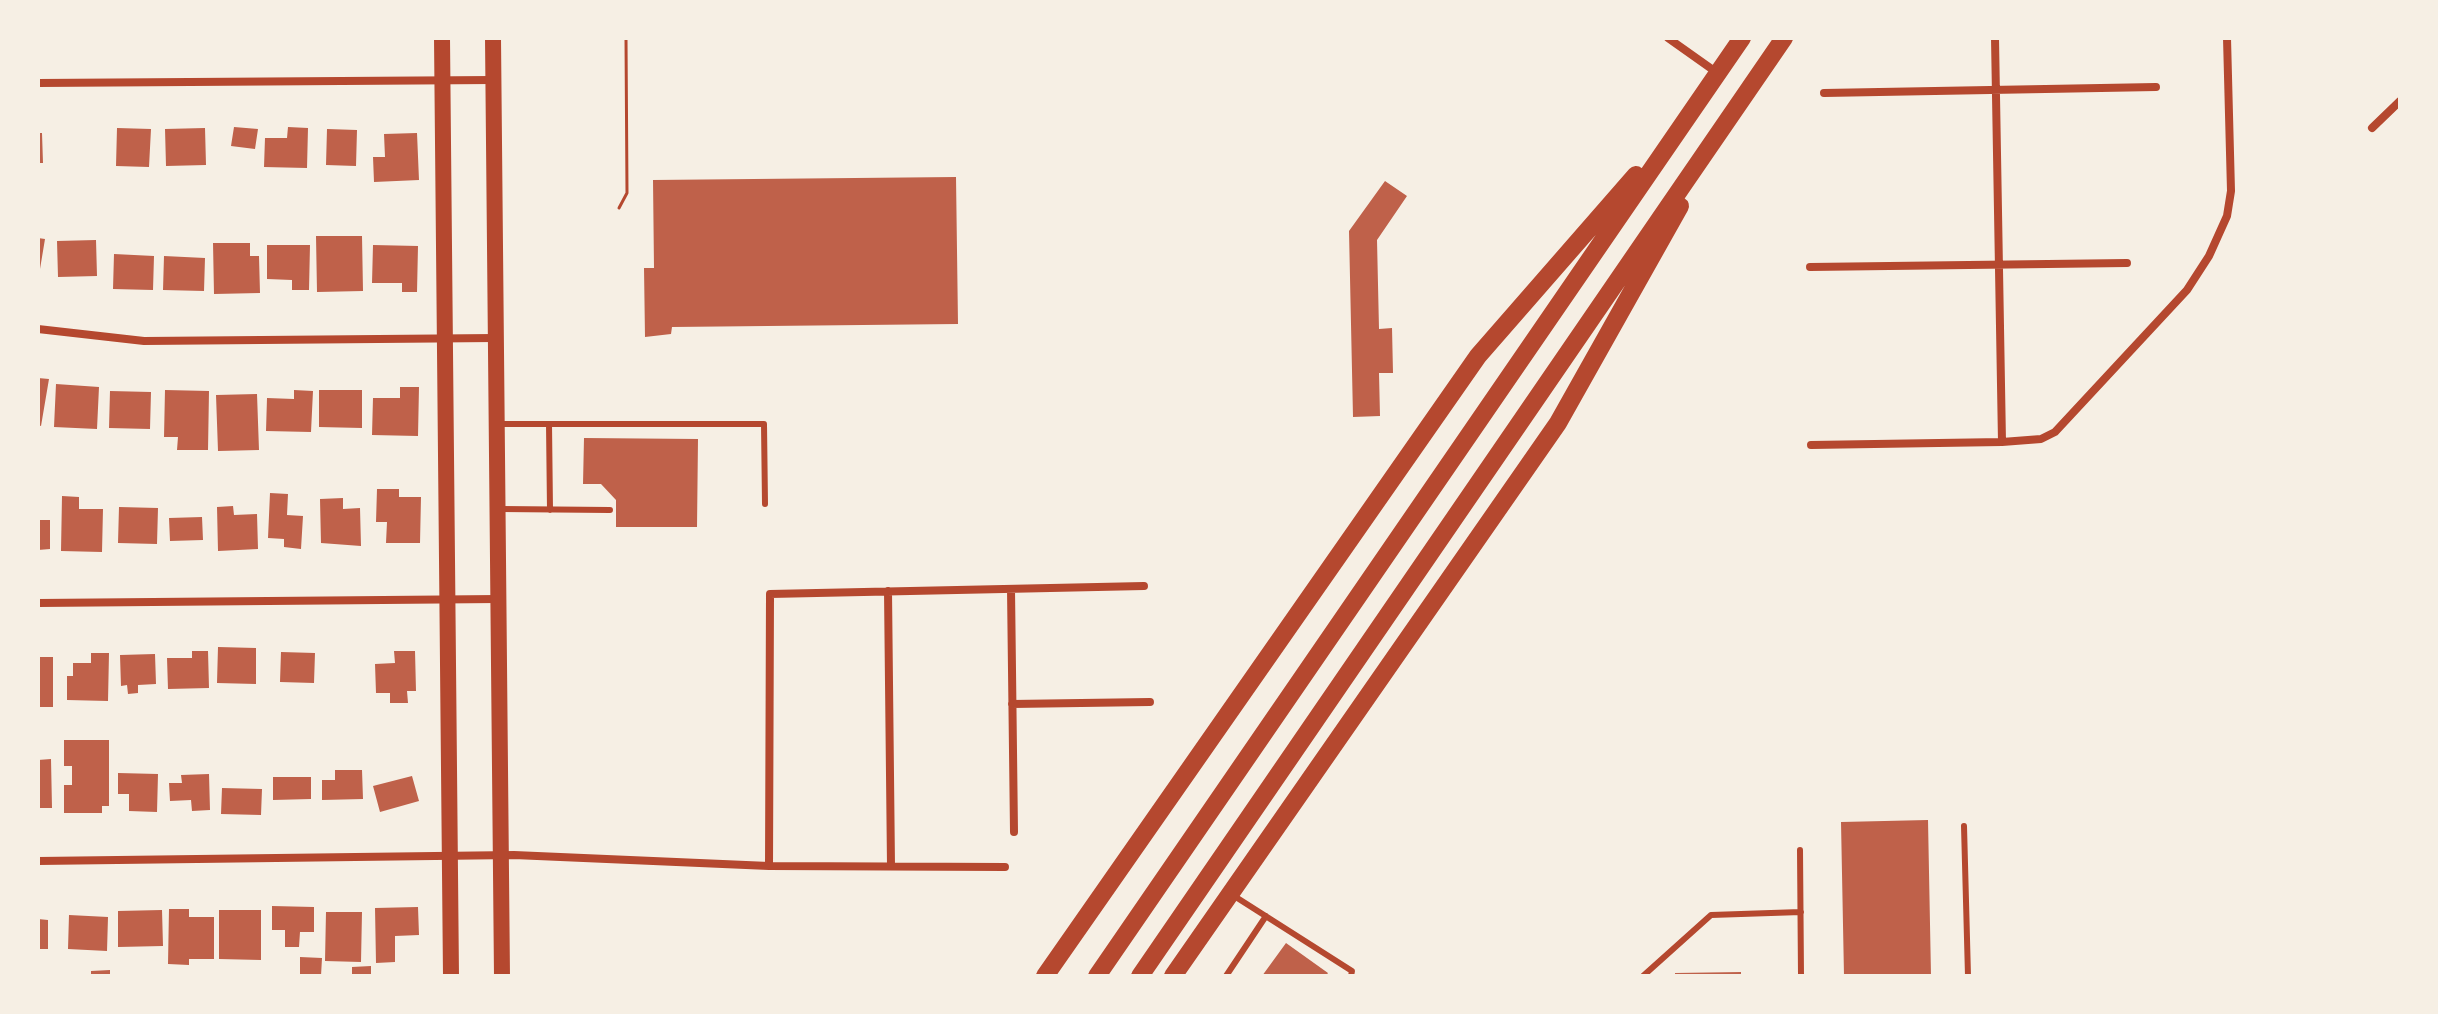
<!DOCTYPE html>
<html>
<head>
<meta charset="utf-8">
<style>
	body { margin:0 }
	#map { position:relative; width:2438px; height:1014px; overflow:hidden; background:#f6efe4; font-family:"Fira Sans Condensed",sans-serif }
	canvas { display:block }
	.frame { position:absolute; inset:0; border:40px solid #f6efe4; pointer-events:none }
</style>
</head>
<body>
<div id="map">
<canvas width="2438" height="1014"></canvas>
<div class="frame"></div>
</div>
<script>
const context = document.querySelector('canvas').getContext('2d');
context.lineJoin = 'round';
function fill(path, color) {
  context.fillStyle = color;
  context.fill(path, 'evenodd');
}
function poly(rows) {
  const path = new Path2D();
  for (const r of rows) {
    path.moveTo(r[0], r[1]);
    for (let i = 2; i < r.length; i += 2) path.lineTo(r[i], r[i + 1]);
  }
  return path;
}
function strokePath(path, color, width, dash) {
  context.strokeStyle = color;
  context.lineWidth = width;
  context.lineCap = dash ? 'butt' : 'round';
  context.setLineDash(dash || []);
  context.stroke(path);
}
fill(poly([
	[234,127,258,129,255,149,231,146],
	[288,127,308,128,307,168,264,167,265,138,287,138],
	[117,128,151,129,149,167,116,166],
	[205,128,206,165,166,166,165,129],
	[327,129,357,130,356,166,326,165],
	[38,133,42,133,43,163,38,163],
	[417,133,419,180,374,182,373,157,385,157,384,134],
	[956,177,958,324,672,327,671,334,645,337,644,268,654,268,653,180],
	[1385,181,1407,196,1377,240,1379,329,1392,328,1393,373,1379,373,1380,416,1353,417,1349,231],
	[316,236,362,236,363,291,317,292],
	[38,238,45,239,40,269,38,269],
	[96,240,97,276,58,277,57,241],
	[213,243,250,243,250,256,259,256,260,293,214,294],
	[267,245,310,245,309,290,292,290,292,280,267,279],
	[373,245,418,246,417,292,402,292,402,283,372,283],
	[114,254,154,256,153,290,113,289],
	[164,256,205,258,204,291,163,290],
	[38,378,49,379,41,426,38,425],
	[56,384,99,387,97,429,54,427],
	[400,387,419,387,418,436,372,435,373,398,400,398],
	[165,390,209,391,208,450,177,450,178,437,164,437],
	[294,390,313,391,311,432,266,431,267,398,294,399],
	[319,390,362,390,362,428,319,427],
	[110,391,151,392,150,429,109,428],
	[257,394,259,450,218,451,216,395],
	[584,438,698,439,697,527,616,527,616,500,601,484,583,484],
	[377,489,399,489,399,497,421,497,420,543,386,543,387,522,376,522],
	[270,493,288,494,287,515,303,516,301,549,284,547,284,539,268,538],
	[62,496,79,497,79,509,103,509,102,552,61,551],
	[343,498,343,509,360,508,361,546,321,543,320,499],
	[233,506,234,515,257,514,258,549,218,551,217,507],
	[119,507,158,508,157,544,118,543],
	[202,517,203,540,170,541,169,518],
	[38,520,50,520,50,549,38,550],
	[218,647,256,648,256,684,217,683],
	[192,651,208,651,209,688,168,689,167,658,192,658],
	[394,651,415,651,416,691,407,691,408,703,390,703,390,693,376,693,375,664,395,663],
	[281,652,315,653,314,683,280,682],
	[91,653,109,653,108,701,67,700,67,676,73,676,73,663,91,663],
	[155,654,156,684,138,685,138,693,128,694,127,685,121,686,120,655],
	[38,657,53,657,53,707,38,707],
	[64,740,109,740,109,806,102,806,102,813,64,813,64,785,72,785,72,766,64,766],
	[51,759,52,808,38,808,38,760],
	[335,770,362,770,363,799,322,800,322,780,335,780],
	[118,773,158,774,157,812,129,811,129,794,118,794],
	[209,774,210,810,192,811,191,800,170,801,169,783,182,783,181,775],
	[412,776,419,801,380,812,373,786],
	[273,777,311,777,311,799,273,800],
	[222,788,262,789,261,815,221,814],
	[1928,820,1931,976,1844,976,1841,822],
	[272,906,314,907,314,932,300,932,299,947,285,947,285,930,272,930],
	[418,907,419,935,395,936,395,962,376,963,375,908],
	[169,909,189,909,189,917,214,917,214,959,189,959,189,965,168,964],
	[162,910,163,946,118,947,118,911],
	[219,910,261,910,261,960,219,959],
	[326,912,362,912,361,962,325,961],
	[69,915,108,917,107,951,68,949],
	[38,919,48,920,48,949,38,949],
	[1286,943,1328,973,1326,976,1262,976],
	[300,957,322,958,321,976,300,976],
	[371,966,371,976,352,976,352,967],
	[110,970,110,976,91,976,91,971],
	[1741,972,1741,976,1675,976,1675,973]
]), '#bf614a');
strokePath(poly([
	[619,208,627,193,626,38]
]), '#b5482f', 3);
strokePath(poly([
	[500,424,764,424,765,504],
	[549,424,550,510],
	[501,509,610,510],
	[1964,826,1968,976],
	[1800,850,1801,976],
	[1231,894,1352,971,1351,976],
	[1226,976,1266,916],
	[1643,976,1711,915,1801,912]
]), '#b5482f', 6);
strokePath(poly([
	[1668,38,1716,72],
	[1995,38,2002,442],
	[38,83,493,80],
	[1824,93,2156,87],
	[2372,128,2400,101],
	[1810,267,2127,263],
	[38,329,144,341,495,338],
	[1811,445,2002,442,2041,439,2055,432,2187,290,2209,256,2227,216,2231,191,2227,38],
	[1011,589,1014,832],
	[888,591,891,866],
	[38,603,498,599],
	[1012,704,1150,702],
	[38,861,514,855,769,866,1005,867],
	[769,866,770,594,1144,586]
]), '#b5482f', 8);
strokePath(poly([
	[442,38,451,976],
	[493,38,502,976]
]), '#b5482f', 16);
strokePath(poly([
	[1045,976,1478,356,1636,175],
	[1097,976,1742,38],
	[1140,976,1784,38],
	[1173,976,1558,423,1680,206]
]), '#b5482f', 18);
</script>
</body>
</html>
